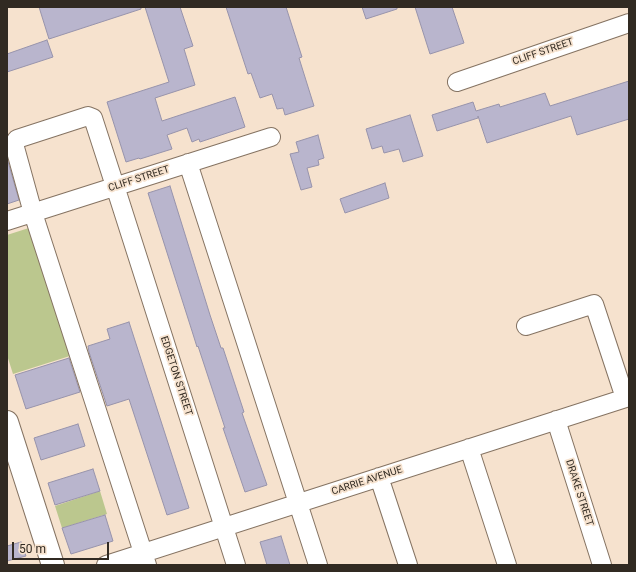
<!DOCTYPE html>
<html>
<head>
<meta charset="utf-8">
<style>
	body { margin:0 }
	#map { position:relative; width:636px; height:572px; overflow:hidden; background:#f6e2ce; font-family:Roboto,sans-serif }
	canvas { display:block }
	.frame { position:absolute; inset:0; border:8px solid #312a22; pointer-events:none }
	.scale { position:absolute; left:12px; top:542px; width:97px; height:18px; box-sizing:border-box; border:2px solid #312a22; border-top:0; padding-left:5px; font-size:12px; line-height:14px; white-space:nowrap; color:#312a22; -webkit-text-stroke:3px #f6e2ce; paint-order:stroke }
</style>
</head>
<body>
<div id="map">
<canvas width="636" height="572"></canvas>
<div class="frame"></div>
<div class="scale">50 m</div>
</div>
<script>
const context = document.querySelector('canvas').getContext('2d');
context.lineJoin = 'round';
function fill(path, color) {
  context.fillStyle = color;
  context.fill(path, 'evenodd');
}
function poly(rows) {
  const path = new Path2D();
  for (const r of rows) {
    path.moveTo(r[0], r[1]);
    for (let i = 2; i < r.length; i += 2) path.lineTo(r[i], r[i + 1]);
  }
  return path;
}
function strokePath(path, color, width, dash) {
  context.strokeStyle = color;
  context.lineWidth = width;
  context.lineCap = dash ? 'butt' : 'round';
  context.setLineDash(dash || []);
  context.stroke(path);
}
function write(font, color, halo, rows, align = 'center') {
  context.font = font + ' Roboto,sans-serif';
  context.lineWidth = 3.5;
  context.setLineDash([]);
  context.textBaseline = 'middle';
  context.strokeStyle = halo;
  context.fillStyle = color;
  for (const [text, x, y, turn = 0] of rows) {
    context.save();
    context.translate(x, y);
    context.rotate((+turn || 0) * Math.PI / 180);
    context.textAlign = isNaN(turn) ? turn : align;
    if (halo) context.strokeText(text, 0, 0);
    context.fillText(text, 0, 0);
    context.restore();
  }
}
fill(poly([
	[32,227,73,355,13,374,7,355,7,235],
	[100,491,107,514,62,528,55,506]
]), '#bbc78e');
const building = poly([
	[39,7,141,7,141,9,49,39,39,7],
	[145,7,180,7,193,46,184,49,195,85,155,98,162,121,235,97,245,127,200,142,199,139,192,142,187,128,167,135,172,149,140,159,139,158,126,162,107,102,169,82,145,7],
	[226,7,286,7,302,57,299,58,314,106,285,115,283,108,277,109,272,94,260,98,251,73,248,74,226,7],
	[362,7,397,7,397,9,366,19,362,7],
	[415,7,452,7,464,43,430,54,415,7],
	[47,40,53,57,7,72,7,54,47,40],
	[629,81,629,119,577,135,571,116,487,143,478,116,478,118,437,131,432,115,473,102,476,111,499,104,500,107,545,93,550,106,629,81],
	[410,115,423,156,403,162,399,149,384,153,382,146,372,149,366,129,410,115],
	[318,135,324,158,318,160,319,165,307,168,312,187,301,190,290,154,299,152,296,142,318,135],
	[7,158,19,200,7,204,7,158],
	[385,183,389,198,345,213,340,199,385,183],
	[170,186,210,315,221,348,223,348,244,412,242,413,267,485,245,492,223,428,225,428,198,346,197,347,192,331,148,193,170,186],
	[129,322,189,508,167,515,129,399,107,406,89,352,88,346,110,339,107,329,129,322],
	[69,358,80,392,26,409,15,375,69,358],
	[78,424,85,446,41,460,34,438,78,424],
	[93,469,100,491,55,505,48,483,93,469],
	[105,515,113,541,71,554,62,528,105,515],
	[281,536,290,565,267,565,260,542,281,536],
	[21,542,26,556,7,561,7,546,21,542]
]);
fill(building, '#b9b5cd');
strokePath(building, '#9793ab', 1);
const minor = poly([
	[457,82,629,23],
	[188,163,318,565],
	[7,221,271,137],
	[526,326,594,304,625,398],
	[556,420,602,565],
	[469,448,507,565],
	[379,477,408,565],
	[106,565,629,397],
	[147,565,33,213,14,144,17,139,88,116,93,118,115,186,236,565]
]);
const major = poly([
	[7,422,53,565]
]);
strokePath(minor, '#857362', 20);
strokePath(major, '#857362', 24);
strokePath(minor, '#fff', 18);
strokePath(major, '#fff', 22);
write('10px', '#312a22', '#f6e2ce', [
	["CLIFF STREET",543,52,-19],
	["CLIFF STREET",139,179,-18],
	["EDGETON STREET",176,376,72],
	["CARRIE AVENUE",367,481,-18],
	["DRAKE STREET",579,493,72]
]);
</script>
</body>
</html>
